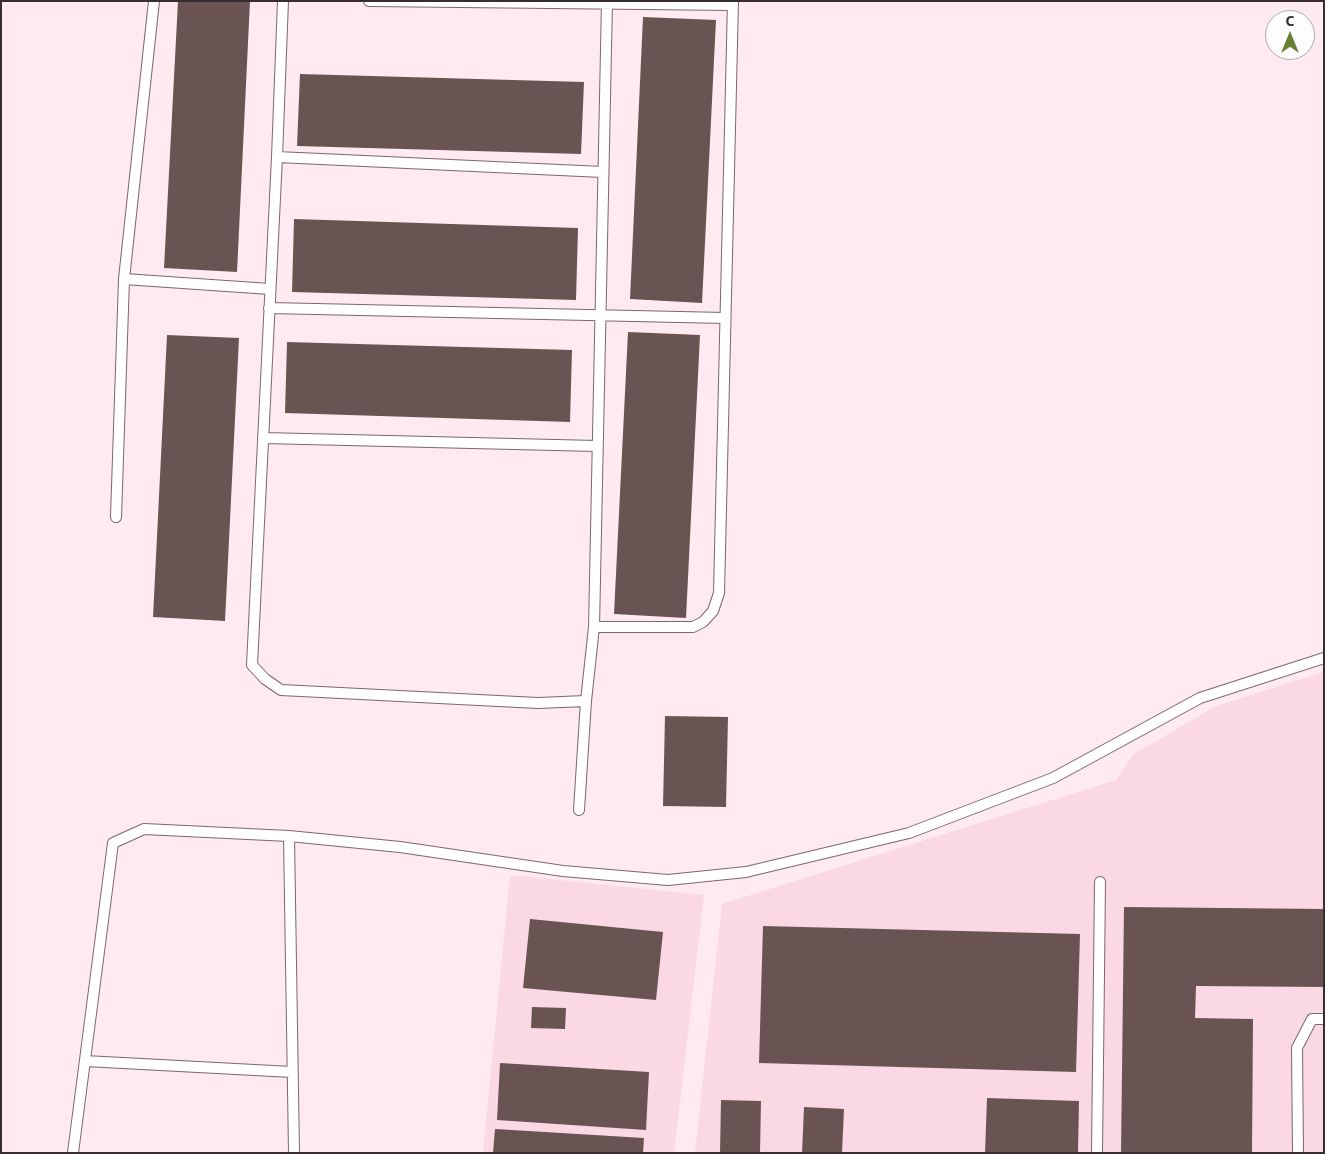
<!DOCTYPE html>
<html>
<head>
<meta charset="utf-8">
<style>
	body { margin:0 }
	#map { position:relative; width:1325px; height:1154px; overflow:hidden; background:#feeaf0; font-family:"Noto Sans",sans-serif }
	canvas { display:block }
	.frame { position:absolute; inset:0; border:2px solid #382e31; pointer-events:none }
	.north { position:absolute; left:1265px; top:10px; width:50px; height:50px; box-sizing:border-box; background:#fdfdfd; border:1px solid #aeaaab; border-radius:50%; rotate:0deg; font-size:14px; font-weight:700; line-height:20px; text-align:center; color:#382e31 }
	.north::after { content:''; display:block; margin:auto; width:18px; height:22px; background:#697f30; clip-path:polygon(50% 0,100% 100%,50% 72%,0 100%) }
</style>
</head>
<body>
<div id="map">
<canvas width="1325" height="1154"></canvas>
<div class="frame"></div>
<div class="north">С</div>
</div>
<script>
const context = document.querySelector('canvas').getContext('2d');
context.lineJoin = 'round';
function fill(path, color) {
  context.fillStyle = color;
  context.fill(path, 'evenodd');
}
function poly(rows) {
  const path = new Path2D();
  for (const r of rows) {
    path.moveTo(r[0], r[1]);
    for (let i = 2; i < r.length; i += 2) path.lineTo(r[i], r[i + 1]);
  }
  return path;
}
function strokePath(path, color, width, dash) {
  context.strokeStyle = color;
  context.lineWidth = width;
  context.lineCap = dash ? 'butt' : 'round';
  context.setLineDash(dash || []);
  context.stroke(path);
}
fill(poly([
	[1324,672,1324,1153,695,1153,722,904,1116,780,1134,754,1216,706],
	[510,875,704,895,674,1153,483,1153]
]), '#fad9e4');
fill(poly([
	[178,1,250,1,237,272,164,268],
	[643,17,716,20,702,303,630,299],
	[300,74,584,82,581,154,297,146],
	[294,219,578,228,576,300,292,292],
	[628,332,700,335,686,618,614,614],
	[167,335,239,338,225,621,153,617],
	[287,342,572,350,570,422,285,413],
	[665,716,728,717,726,807,663,806],
	[1124,907,1324,909,1324,987,1196,986,1195,1018,1253,1019,1252,1153,1121,1153],
	[530,919,663,932,656,1000,523,988],
	[763,926,1080,934,1076,1072,759,1063],
	[532,1007,566,1008,565,1029,531,1028],
	[500,1063,649,1072,646,1130,497,1120],
	[987,1098,1079,1101,1078,1153,985,1153],
	[721,1100,761,1101,760,1153,720,1153],
	[804,1107,844,1109,842,1153,802,1153],
	[495,1129,644,1138,643,1153,493,1153]
]), '#6a5453');
const lane = poly([
	[283,1,277,157,252,665,265,679,281,690,538,703,586,701],
	[369,1,733,5],
	[277,157,603,172],
	[124,279,270,289],
	[269,308,725,318],
	[263,438,597,446],
	[116,517,124,279,154,1],
	[594,627,693,627,703,622,713,611,719,593,733,1],
	[579,810,586,701,594,627,607,1],
	[289,836,294,1153],
	[85,1061,292,1072],
	[73,1153,113,843,144,829,289,836,400,847,563,871,668,880,746,872,909,833,1053,778,1200,698,1324,658],
	[1097,1153,1100,882],
	[1298,1153,1297,1048,1312,1019,1324,1019]
]);
strokePath(lane, '#7c666d', 12);
strokePath(lane, '#fff', 10);
</script>
</body>
</html>
